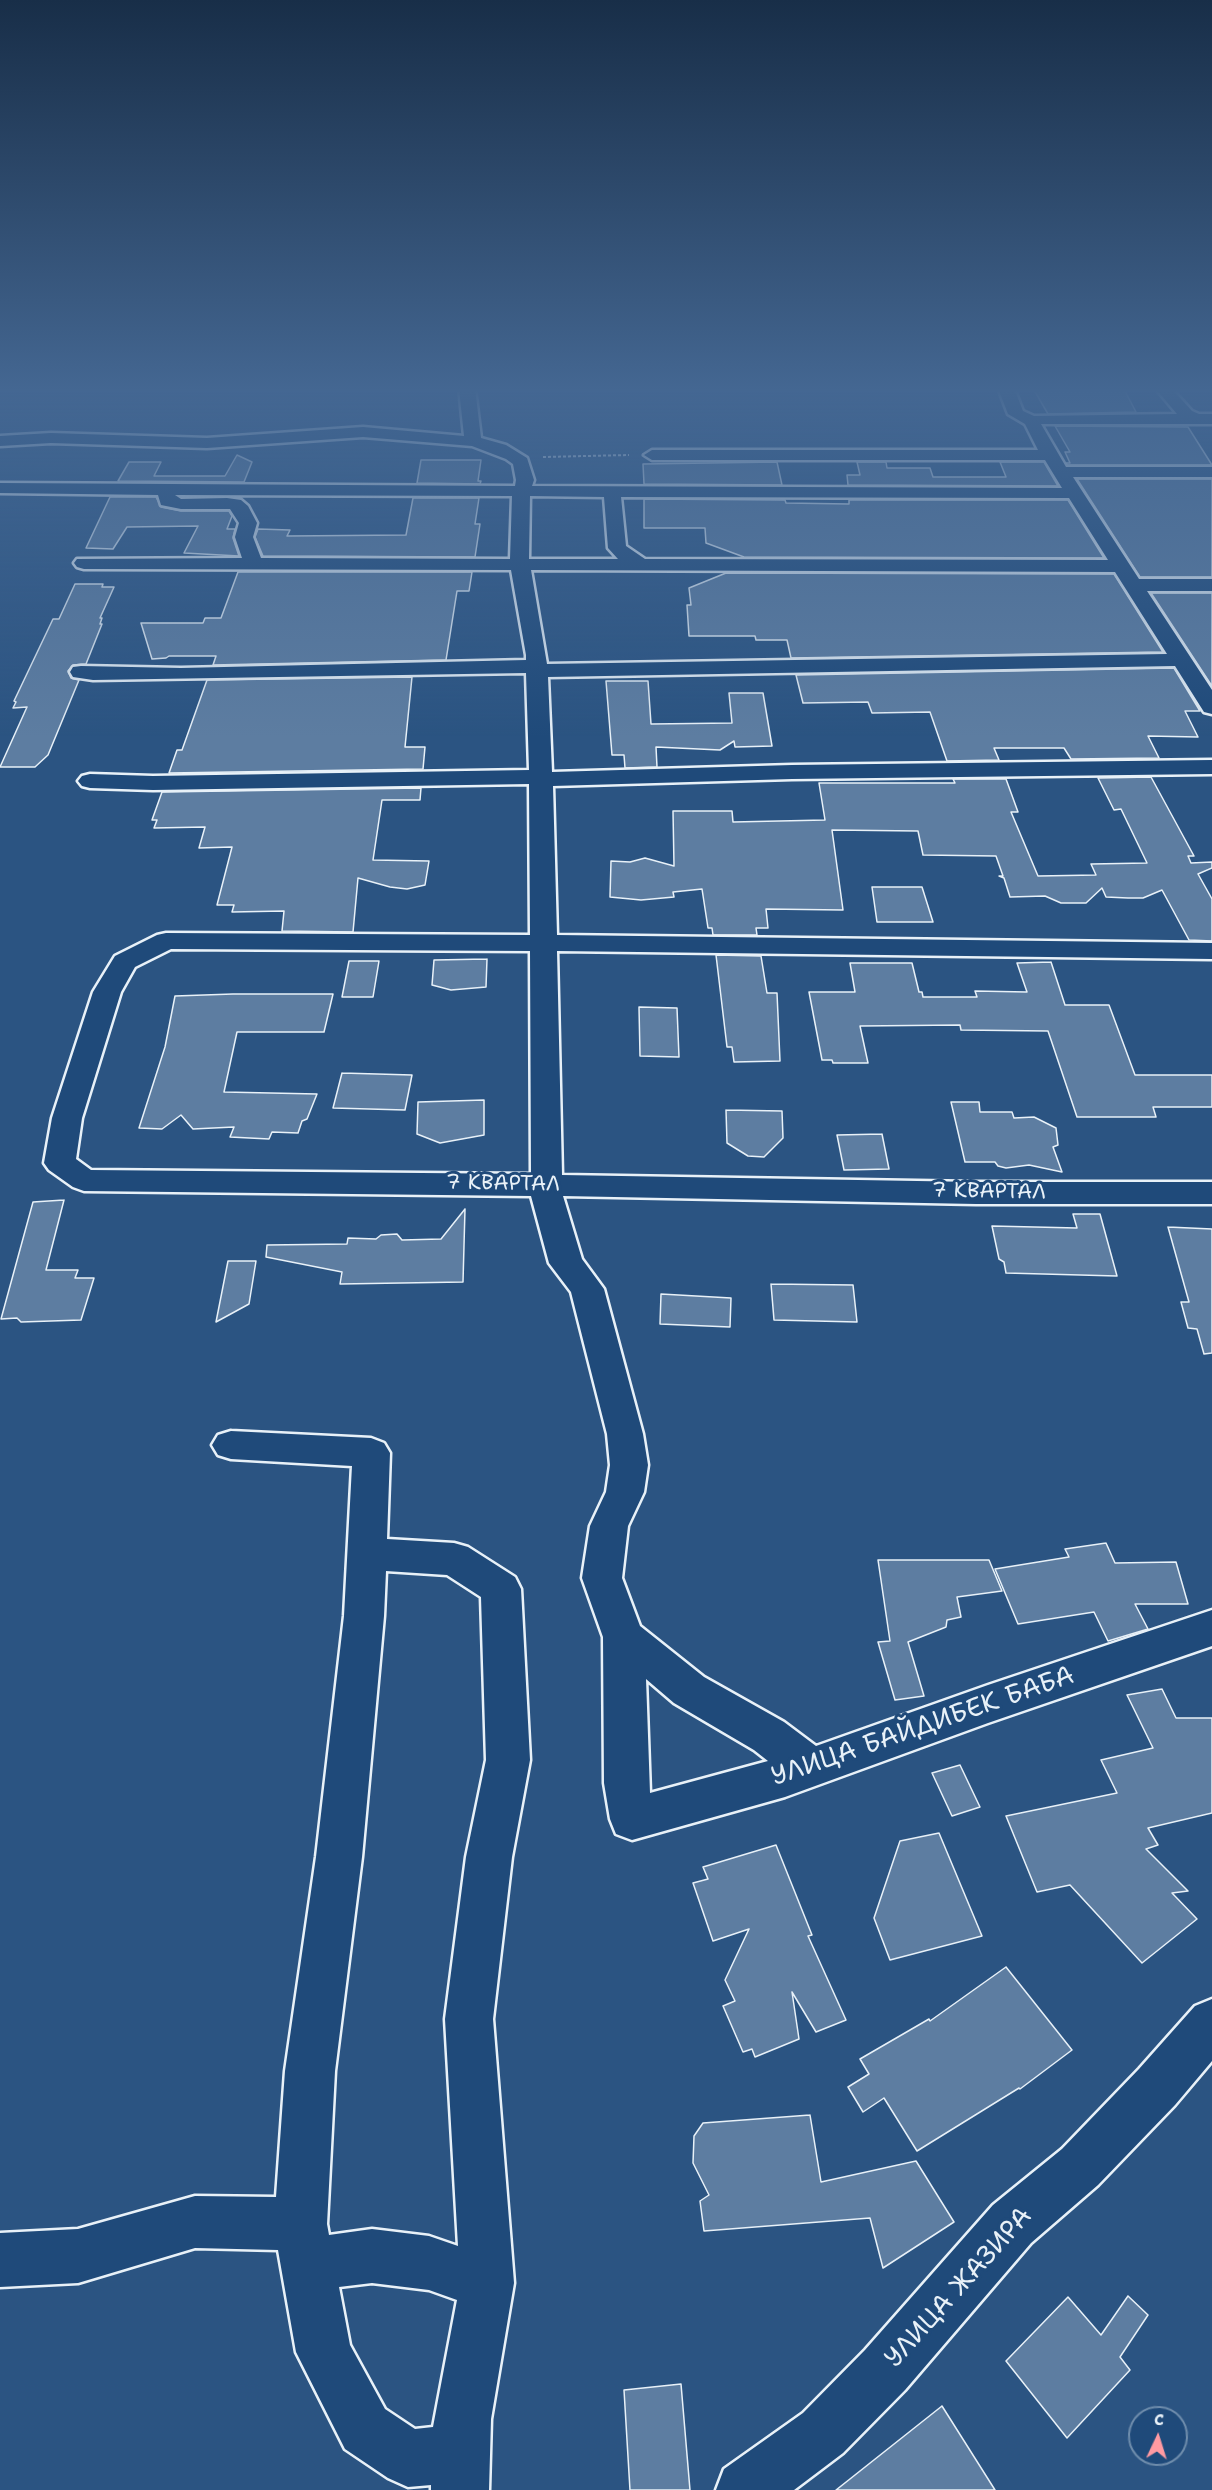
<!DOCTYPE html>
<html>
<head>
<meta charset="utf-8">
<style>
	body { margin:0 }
	#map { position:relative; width:1212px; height:2490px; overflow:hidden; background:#2b5482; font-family:"Shantell Sans",sans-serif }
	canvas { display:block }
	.north { position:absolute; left:1128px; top:2406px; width:60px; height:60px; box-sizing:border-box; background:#1f4a7a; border:2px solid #6f8dac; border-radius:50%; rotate:4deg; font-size:16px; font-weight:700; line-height:24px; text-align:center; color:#e8f1f8 }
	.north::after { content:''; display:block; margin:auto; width:21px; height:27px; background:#ff9aa2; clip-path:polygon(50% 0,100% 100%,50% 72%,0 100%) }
</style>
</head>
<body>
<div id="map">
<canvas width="1212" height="2490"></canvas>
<div class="north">С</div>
</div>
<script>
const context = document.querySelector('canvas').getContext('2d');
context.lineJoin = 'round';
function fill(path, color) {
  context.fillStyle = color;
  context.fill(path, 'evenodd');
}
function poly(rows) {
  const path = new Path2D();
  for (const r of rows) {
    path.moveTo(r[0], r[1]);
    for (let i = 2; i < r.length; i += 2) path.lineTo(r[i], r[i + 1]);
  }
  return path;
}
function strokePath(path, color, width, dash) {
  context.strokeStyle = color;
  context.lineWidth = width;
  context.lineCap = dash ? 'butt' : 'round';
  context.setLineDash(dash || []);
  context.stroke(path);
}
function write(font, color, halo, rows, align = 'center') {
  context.font = font + ' "Shantell Sans",sans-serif';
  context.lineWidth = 6;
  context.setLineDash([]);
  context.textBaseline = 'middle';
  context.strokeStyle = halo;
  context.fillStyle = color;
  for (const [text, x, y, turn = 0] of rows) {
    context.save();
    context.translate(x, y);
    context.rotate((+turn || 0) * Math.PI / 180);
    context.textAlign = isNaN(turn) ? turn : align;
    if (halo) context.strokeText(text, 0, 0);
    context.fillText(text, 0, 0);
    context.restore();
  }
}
const building = poly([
	[1034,390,1125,391,1136,412,1048,414,1034,390],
	[1055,426,1188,427,1212,465,1067,465,1066,463,1070,463,1065,452,1070,452,1055,426],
	[237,455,252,462,244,482,118,481,129,462,161,462,154,476,225,476,237,455],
	[421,460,481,460,478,481,481,481,480,484,417,483,421,460],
	[777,462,782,485,644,484,643,464,777,462],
	[857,462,886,462,887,468,930,468,933,477,1006,477,1000,462,1044,462,1058,486,848,485,847,475,860,475,857,462],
	[1077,479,1212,479,1212,577,1140,577,1077,479],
	[110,497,156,497,161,507,181,511,229,511,232,516,227,529,235,529,233,538,239,556,184,553,198,526,127,527,113,549,86,548,110,497],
	[413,498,479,498,475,524,480,524,475,557,263,556,255,537,258,529,290,530,287,536,406,535,413,498],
	[644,499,785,500,786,503,849,504,849,500,1068,500,1104,558,744,557,706,543,705,528,644,528,644,499],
	[238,572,472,572,469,591,457,591,446,660,213,665,216,656,169,656,166,658,152,659,141,623,203,623,205,618,221,618,238,572],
	[726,573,1114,574,1163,652,791,658,787,640,756,640,755,636,689,636,687,605,691,605,689,588,726,573],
	[75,584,103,584,102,587,114,587,100,618,102,618,100,624,102,624,86,664,73,665,68,671,71,678,79,680,48,755,35,767,0,767,27,707,13,708,16,702,14,701,53,619,59,619,75,584],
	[1151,593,1212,593,1212,686,1151,593],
	[1174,668,1200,711,1185,711,1198,737,1148,736,1159,758,1071,759,1064,748,994,748,999,760,947,761,930,712,872,713,868,702,803,703,796,675,1174,668],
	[412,677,405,747,425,747,423,769,169,773,177,750,182,750,207,680,412,677],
	[606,681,648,681,651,724,732,723,729,693,763,693,772,746,735,747,734,741,720,750,656,747,657,767,625,768,624,755,612,755,606,681],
	[1151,777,1194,856,1188,856,1191,863,1212,862,1212,868,1198,874,1212,899,1212,941,1189,940,1162,890,1143,898,1128,898,1106,897,1102,888,1086,903,1061,903,1045,896,1010,897,1004,878,999,876,1003,876,996,856,923,855,918,831,832,830,843,910,766,909,768,928,756,928,757,935,713,935,712,928,708,928,702,889,673,892,674,897,641,900,610,897,611,861,630,862,645,858,674,866,673,811,732,811,733,822,825,820,819,783,955,783,953,779,1006,779,1018,812,1011,812,1038,876,1096,875,1091,864,1147,863,1121,809,1114,810,1098,778,1151,777],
	[421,788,420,800,382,800,373,860,429,861,425,885,407,889,390,887,358,878,353,932,282,931,284,911,232,912,234,905,217,905,232,847,199,848,205,827,154,828,157,820,152,820,162,792,421,788],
	[872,887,922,887,933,922,877,922,872,887],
	[716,955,761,956,767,993,777,993,780,1061,734,1062,732,1047,727,1047,716,955],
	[487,959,486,987,451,990,432,985,434,960,487,959],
	[349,961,379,961,373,997,342,997,349,961],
	[1051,962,1065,1005,1109,1005,1135,1075,1212,1075,1212,1107,1153,1107,1156,1117,1077,1117,1048,1031,961,1030,960,1025,860,1026,868,1063,833,1063,832,1060,822,1060,809,992,855,992,850,963,912,963,919,992,922,992,923,997,977,997,975,991,1027,992,1017,963,1051,962],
	[233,994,333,994,324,1032,237,1032,224,1092,317,1094,307,1119,302,1121,298,1133,272,1132,269,1139,230,1137,234,1127,193,1129,181,1115,162,1129,139,1128,165,1047,175,996,233,994],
	[639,1007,677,1008,679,1057,640,1056,639,1007],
	[342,1073,412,1075,405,1110,333,1108,342,1073],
	[484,1100,484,1135,440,1143,417,1134,418,1102,484,1100],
	[951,1102,979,1102,980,1112,1012,1112,1014,1118,1034,1117,1056,1128,1058,1145,1053,1147,1062,1172,1029,1165,1006,1168,998,1166,995,1162,965,1162,951,1102],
	[726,1110,782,1111,783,1138,764,1157,748,1156,727,1143,726,1110],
	[882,1134,889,1169,844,1170,837,1135,882,1134],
	[64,1200,46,1270,78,1270,75,1278,94,1278,81,1320,21,1322,17,1318,1,1319,33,1202,64,1200],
	[465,1209,463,1282,340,1284,342,1272,266,1257,267,1245,347,1244,348,1238,376,1239,381,1235,397,1234,402,1240,441,1239,465,1209],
	[1073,1214,1100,1214,1117,1276,1006,1273,1004,1262,999,1259,992,1226,1077,1228,1073,1214],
	[1168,1227,1212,1229,1212,1353,1204,1354,1197,1329,1188,1328,1181,1302,1189,1302,1168,1227],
	[228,1261,256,1261,249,1304,216,1322,228,1261],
	[771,1284,853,1285,857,1322,774,1320,771,1284],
	[661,1294,731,1298,730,1327,660,1324,661,1294],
	[1106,1543,1115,1563,1176,1562,1188,1604,1135,1604,1148,1629,1108,1641,1094,1612,1018,1624,995,1569,1069,1557,1065,1549,1106,1543],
	[878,1560,989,1560,1002,1591,957,1597,961,1617,947,1620,946,1627,908,1642,924,1696,895,1700,878,1642,890,1641,878,1560],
	[1162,1689,1176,1718,1212,1718,1212,1813,1148,1828,1158,1845,1146,1849,1188,1891,1172,1893,1197,1919,1142,1963,1070,1885,1037,1892,1006,1816,1117,1793,1101,1760,1153,1748,1127,1695,1162,1689],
	[960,1765,980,1807,952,1816,932,1773,960,1765],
	[939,1833,982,1936,890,1960,874,1918,900,1841,939,1833],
	[776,1845,812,1935,808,1936,846,2020,816,2032,792,1992,799,2039,755,2057,752,2049,743,2052,723,2006,735,2001,725,1980,749,1929,713,1941,693,1883,708,1879,703,1867,776,1845],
	[1006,1967,1072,2050,1020,2089,1019,2088,917,2151,884,2098,863,2112,848,2087,869,2074,860,2059,929,2019,930,2021,1006,1967],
	[810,2115,821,2182,916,2161,954,2222,883,2268,870,2218,704,2231,700,2201,709,2195,693,2163,694,2136,703,2123,810,2115],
	[1128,2296,1148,2315,1120,2357,1130,2370,1067,2438,1006,2361,1068,2297,1101,2335,1128,2296],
	[681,2384,690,2490,630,2490,624,2390,681,2384],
	[942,2406,995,2490,836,2490,942,2406]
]);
fill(building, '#5d7da1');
strokePath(building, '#e8f1f8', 1.5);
const minor = poly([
	[459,388,475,388,481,438,506,445,527,458,534,480,532,486,1062,488,1045,460,652,460,644,455,652,450,1038,450,1025,424,1008,414,998,388,1014,388,1023,411,1034,416,1177,414,1155,388,1171,388,1192,411,1199,414,1212,414,1212,424,1041,424,1066,467,1212,467,1212,477,1073,477,1139,579,1212,579,1212,591,1147,591,1212,690,1212,714,1204,712,1175,666,548,677,552,772,792,765,1212,760,1212,774,792,779,553,786,557,935,1212,943,1212,959,557,951,562,1175,976,1182,1212,1182,1212,1204,976,1204,563,1196,582,1259,604,1289,643,1434,648,1465,644,1492,628,1526,622,1578,640,1626,704,1677,784,1722,816,1746,988,1685,1212,1610,1212,1646,988,1723,785,1797,632,1840,616,1834,610,1819,604,1783,603,1637,582,1578,590,1526,606,1492,610,1465,607,1434,571,1292,549,1263,531,1196,84,1191,73,1187,49,1170,44,1163,52,1118,93,992,115,956,157,935,166,933,530,935,529,784,153,790,90,788,82,786,78,781,82,776,90,774,153,776,529,770,526,673,93,680,73,677,70,672,73,667,81,666,181,668,526,660,526,655,511,570,84,569,77,567,74,563,77,559,242,558,235,537,239,523,230,509,181,509,161,505,158,495,0,493,0,483,515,486,516,480,513,464,506,459,472,446,363,437,207,448,51,443,0,446,0,436,51,433,207,438,363,427,464,436,459,388],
	[175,495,512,496,510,559,261,558,253,537,257,523,248,506,241,500,227,498,181,499,175,495],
	[530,496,604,497,608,548,618,559,529,559,530,496],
	[621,497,1069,498,1108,560,645,559,626,546,621,497],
	[531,570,1115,572,1167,654,547,664,531,570],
	[171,949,530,951,531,1174,91,1170,76,1159,82,1118,121,992,135,967,171,949],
	[646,1679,674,1703,754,1750,768,1761,650,1793,646,1679],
	[231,1431,371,1438,384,1443,390,1453,387,1539,454,1543,468,1547,515,1577,521,1589,530,1760,512,1857,493,2019,514,2283,491,2419,489,2490,431,2490,431,2485,408,2487,388,2478,345,2449,296,2352,278,2250,195,2248,78,2283,0,2287,0,2233,78,2229,195,2196,276,2197,285,2071,316,1857,344,1616,352,1466,231,1459,218,1455,212,1445,218,1435,231,1431],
	[386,1571,447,1575,481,1597,486,1760,466,1857,445,2019,458,2246,429,2236,372,2229,329,2235,327,2224,335,2071,362,1857,384,1616,386,1571],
	[372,2283,429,2290,457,2300,433,2427,415,2429,385,2409,350,2345,339,2287,372,2283],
	[1212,1999,1212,2061,1175,2105,1098,2185,1031,2243,905,2390,843,2453,794,2490,716,2490,724,2469,803,2413,865,2350,993,2205,1062,2149,1139,2069,1195,2006,1212,1999]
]);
strokePath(minor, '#e8f1f8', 5);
strokePath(poly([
	[543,457,629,455]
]), '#e8f1f8', 2, [3, 2]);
fill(minor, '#1f4a7a');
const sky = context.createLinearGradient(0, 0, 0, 737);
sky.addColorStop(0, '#182e48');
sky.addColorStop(0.53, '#446792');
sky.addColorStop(1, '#44679200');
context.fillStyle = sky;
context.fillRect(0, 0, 1212, 737);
write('21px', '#e8f1f8', '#1f4a7a', [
	["7 КВАРТАЛ",503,1184,1],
	["7 КВАРТАЛ",989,1192,1]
]);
write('26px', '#e8f1f8', '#1f4a7a', [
	["УЛИЦА БАЙДИБЕК БАБА",923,1727,-19],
	["УЛИЦА ЖАЗИРА",959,2288,-48]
]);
</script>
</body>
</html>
